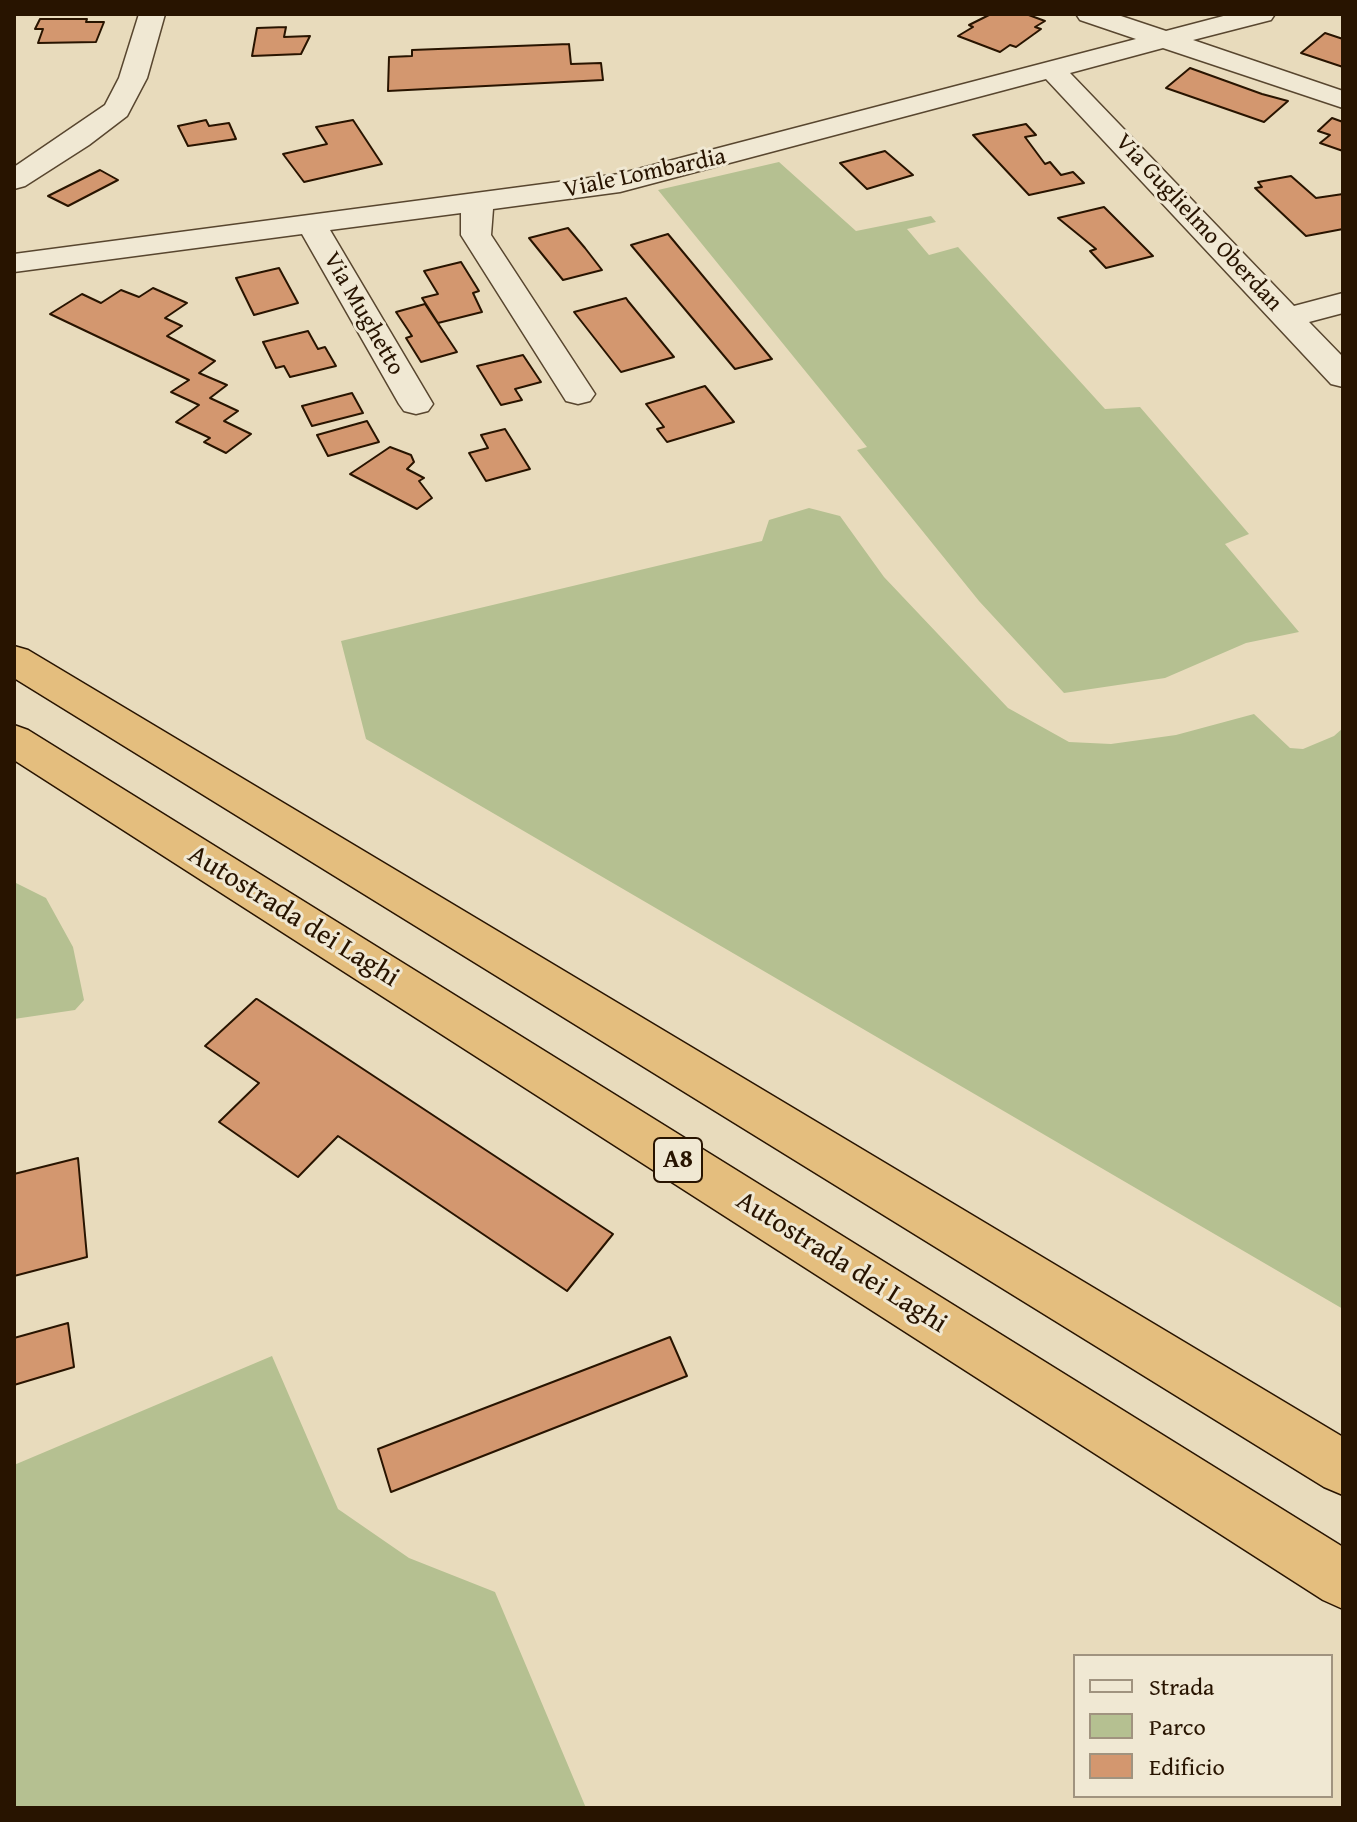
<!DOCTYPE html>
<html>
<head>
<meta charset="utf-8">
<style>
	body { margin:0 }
	#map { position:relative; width:1357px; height:1822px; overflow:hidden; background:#e8dbbc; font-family:"Gentium Book Plus",serif }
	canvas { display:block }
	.frame { position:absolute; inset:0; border:16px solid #281400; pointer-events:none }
	.legend { position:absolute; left:1073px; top:1654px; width:260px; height:144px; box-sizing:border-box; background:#f0e8d3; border:2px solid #a0937f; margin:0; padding:10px 14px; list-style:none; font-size:24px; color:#281400 }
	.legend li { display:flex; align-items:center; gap:16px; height:40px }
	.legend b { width:40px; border:2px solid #a0937f }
</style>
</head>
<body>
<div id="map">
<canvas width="1357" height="1822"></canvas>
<div class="frame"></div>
<ul class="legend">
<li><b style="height:10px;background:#f0e8d3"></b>Strada</li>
<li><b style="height:22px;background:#b5c091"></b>Parco</li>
<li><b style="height:22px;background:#d3976f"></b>Edificio</li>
</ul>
</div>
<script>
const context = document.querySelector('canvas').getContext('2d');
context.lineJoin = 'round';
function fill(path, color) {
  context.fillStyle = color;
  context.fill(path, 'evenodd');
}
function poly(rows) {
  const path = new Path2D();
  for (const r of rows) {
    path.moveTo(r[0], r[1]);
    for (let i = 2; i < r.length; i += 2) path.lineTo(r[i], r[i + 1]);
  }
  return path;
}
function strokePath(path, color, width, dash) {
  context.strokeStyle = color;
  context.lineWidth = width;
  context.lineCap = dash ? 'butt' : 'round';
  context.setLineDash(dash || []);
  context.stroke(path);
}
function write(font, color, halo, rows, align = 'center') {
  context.font = font + ' "Gentium Book Plus",serif';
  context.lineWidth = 6;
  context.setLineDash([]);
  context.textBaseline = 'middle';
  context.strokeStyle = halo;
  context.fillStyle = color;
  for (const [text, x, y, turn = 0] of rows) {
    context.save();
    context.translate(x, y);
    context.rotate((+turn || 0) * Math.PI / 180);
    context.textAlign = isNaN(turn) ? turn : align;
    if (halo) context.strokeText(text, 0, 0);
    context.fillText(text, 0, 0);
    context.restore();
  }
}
fill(poly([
	[779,162,856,231,931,216,936,222,907,229,929,255,958,247,1105,409,1140,407,1249,534,1225,544,1299,632,1246,643,1165,678,1064,693,979,601,857,450,867,447,658,190],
	[809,508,840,516,884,577,1008,708,1069,742,1111,744,1176,735,1254,714,1290,748,1303,749,1334,736,1343,728,1343,1309,366,739,341,641,762,541,769,520],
	[14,882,46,898,73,947,84,1000,75,1010,14,1019],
	[272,1356,338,1509,409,1558,495,1592,586,1808,14,1808,14,1465]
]), '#b5c091');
const building = poly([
	[991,14,1026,14,1045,21,1035,27,1041,29,1016,47,1010,45,1000,52,958,36,973,27,969,25,991,14],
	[40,19,87,19,86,22,104,22,96,42,38,43,43,29,35,29,40,19],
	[286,27,284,37,310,36,301,54,252,56,257,28,286,27],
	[1325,33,1343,39,1343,67,1301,53,1325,33],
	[569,44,571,64,601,63,603,80,388,91,389,57,412,56,412,50,569,44],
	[1190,68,1262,94,1288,101,1264,122,1166,88,1190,68],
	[1332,118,1343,122,1343,151,1320,143,1330,135,1318,131,1332,118],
	[206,120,209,126,229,123,236,139,188,146,178,126,206,120],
	[353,120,382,164,304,182,283,154,327,144,316,127,353,120],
	[1026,124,1036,135,1025,137,1045,164,1050,162,1061,175,1073,172,1084,183,1029,195,973,135,1026,124],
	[885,151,913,175,867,189,840,163,885,151],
	[100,170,118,180,68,206,48,196,100,170],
	[1291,176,1316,198,1343,194,1343,229,1306,236,1255,188,1262,187,1258,182,1291,176],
	[1104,207,1153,256,1106,268,1090,251,1096,249,1058,218,1104,207],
	[568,228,585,248,602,270,563,280,529,238,568,228],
	[668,234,771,358,772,359,735,369,631,245,668,234],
	[461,262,479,291,473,293,482,312,438,323,422,298,438,294,424,271,461,262],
	[279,268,298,303,254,315,236,278,279,268],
	[153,288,187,303,165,318,182,326,167,336,215,361,199,373,227,385,210,398,238,411,224,421,251,434,226,453,204,442,210,438,176,422,199,405,171,392,189,380,50,314,82,294,101,303,121,290,139,297,153,288],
	[626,298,628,301,674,357,621,372,574,312,626,298],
	[425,304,457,352,421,362,406,338,412,336,396,312,425,304],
	[308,331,318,349,325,347,336,366,290,377,284,366,276,368,263,342,308,331],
	[523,355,541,382,515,389,522,400,501,405,477,366,523,355],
	[705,386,734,422,667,442,657,429,664,427,646,404,705,386],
	[352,393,363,413,312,426,302,406,352,393],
	[367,421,379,442,328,456,317,435,367,421],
	[505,429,530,469,486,481,469,453,488,448,481,435,505,429],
	[390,447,411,455,414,462,407,469,424,478,419,481,432,498,417,509,350,474,390,447],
	[256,999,257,999,613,1234,567,1291,338,1136,298,1177,219,1122,259,1083,205,1046,256,999],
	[78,1158,87,1257,14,1276,14,1174,78,1158],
	[68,1323,74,1367,14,1385,14,1338,68,1323],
	[670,1337,687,1376,391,1492,378,1449,670,1337]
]);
fill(building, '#d3976f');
strokePath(building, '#281400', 2);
const minor = poly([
	[139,14,165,14,147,78,127,116,89,145,25,186,14,189,14,167,105,105,119,78,139,14],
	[1076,14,1115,14,1166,31,1231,14,1275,14,1271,20,1193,40,1343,91,1343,108,1163,48,1070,73,1294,306,1343,293,1343,313,1309,322,1343,357,1343,387,1331,384,1046,79,620,192,493,209,491,235,595,394,590,401,578,404,566,401,461,235,461,213,330,230,433,404,428,411,416,414,404,411,399,404,302,234,14,272,14,254,619,174,1136,39,1080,20,1076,14]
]);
const highway = poly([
	[14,646,28,650,1343,1437,1343,1495,1324,1487,14,678,14,646],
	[14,725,28,730,1343,1547,1343,1609,1323,1600,14,760,14,725]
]);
strokePath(minor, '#58462f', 3);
strokePath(highway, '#281400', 3);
fill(minor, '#f0e8d3');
fill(highway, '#e4be7e');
write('24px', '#281400', '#f0e8d3', [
	["Viale Lombardia",645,174,-12],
	["Via Guglielmo Oberdan",1198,223,47],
	["Via Mughetto",363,314,60]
]);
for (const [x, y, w] of [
	[678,1160,48]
]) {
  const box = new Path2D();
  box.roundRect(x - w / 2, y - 22, w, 44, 6);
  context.fillStyle = '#f0e8d3';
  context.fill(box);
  strokePath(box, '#281400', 2);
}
write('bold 26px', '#281400', null, [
	["A8",678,1160]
]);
write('28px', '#281400', '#f0e8d3', [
	["Autostrada dei Laghi",293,917,32],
	["Autostrada dei Laghi",841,1263,32]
]);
</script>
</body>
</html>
